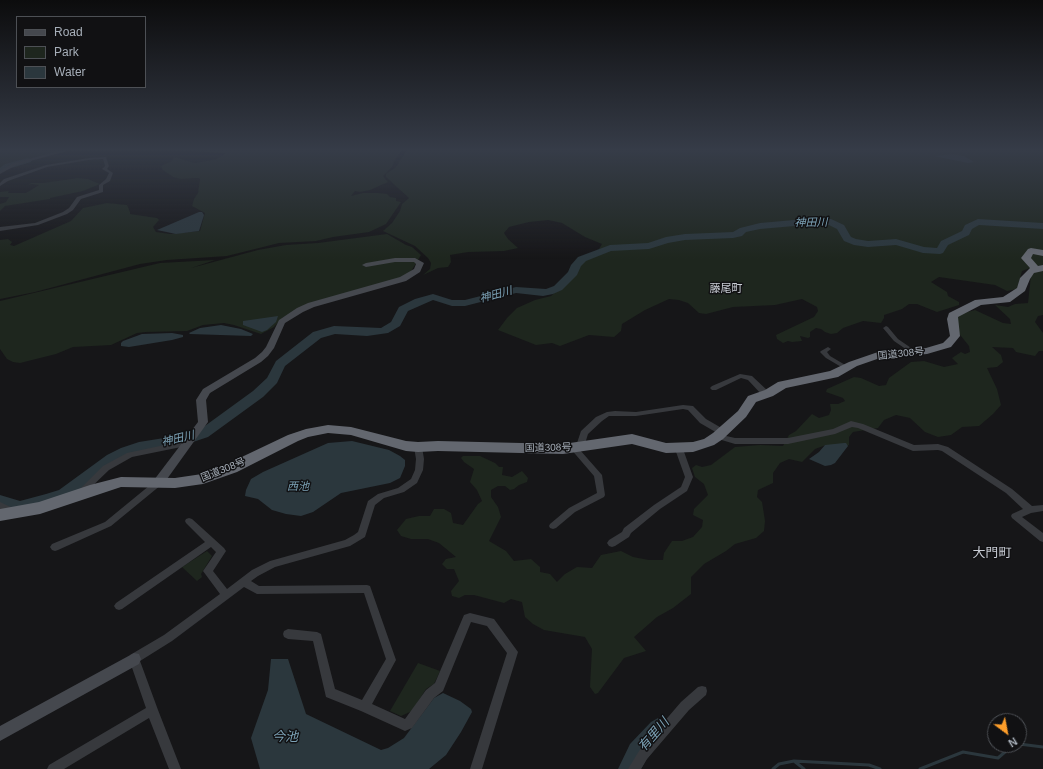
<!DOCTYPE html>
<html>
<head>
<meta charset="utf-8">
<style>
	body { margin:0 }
	#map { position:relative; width:1043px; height:769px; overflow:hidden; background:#161618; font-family:Arial,sans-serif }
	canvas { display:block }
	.legend { position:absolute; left:16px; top:16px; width:130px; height:72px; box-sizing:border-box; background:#111113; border:1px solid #4d5055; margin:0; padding:5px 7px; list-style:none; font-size:12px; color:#a7afb9 }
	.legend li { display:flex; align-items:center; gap:8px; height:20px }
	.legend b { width:20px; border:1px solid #4d5055 }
	.north { position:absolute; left:987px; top:713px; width:40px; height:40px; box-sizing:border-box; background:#111113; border:1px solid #4d5055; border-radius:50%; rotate:148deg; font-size:11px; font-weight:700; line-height:16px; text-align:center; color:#a7afb9 }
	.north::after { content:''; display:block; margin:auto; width:14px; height:18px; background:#fc9d2a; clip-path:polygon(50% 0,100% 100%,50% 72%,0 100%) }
</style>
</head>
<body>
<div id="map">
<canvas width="1043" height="769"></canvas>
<ul class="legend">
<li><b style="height:5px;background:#45484e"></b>Road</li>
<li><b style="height:11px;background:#1e261e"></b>Park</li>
<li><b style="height:11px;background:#2b373d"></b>Water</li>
</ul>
<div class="north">N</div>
</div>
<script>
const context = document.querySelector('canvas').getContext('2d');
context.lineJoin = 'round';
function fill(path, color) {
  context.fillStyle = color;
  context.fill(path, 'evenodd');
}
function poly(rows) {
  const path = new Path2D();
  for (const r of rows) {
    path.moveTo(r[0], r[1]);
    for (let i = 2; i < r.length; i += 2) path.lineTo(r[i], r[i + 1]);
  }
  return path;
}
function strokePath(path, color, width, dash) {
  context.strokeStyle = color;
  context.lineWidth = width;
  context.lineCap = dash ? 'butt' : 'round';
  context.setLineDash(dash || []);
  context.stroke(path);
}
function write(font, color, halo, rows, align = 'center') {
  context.font = font + ' Arial,"Noto Sans JP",sans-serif';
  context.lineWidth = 3;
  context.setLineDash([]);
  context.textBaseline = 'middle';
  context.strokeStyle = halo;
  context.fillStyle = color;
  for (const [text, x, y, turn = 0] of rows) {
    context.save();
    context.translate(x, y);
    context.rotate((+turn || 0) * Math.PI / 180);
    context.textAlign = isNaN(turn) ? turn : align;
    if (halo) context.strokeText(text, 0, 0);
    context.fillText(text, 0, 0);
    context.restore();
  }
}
fill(poly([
	[0,151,61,151,11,164,0,170],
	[191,151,401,151,395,160,392,167,383,176,388,182,370,190,360,192,355,191,351,196,363,193,378,193,387,194,390,197,396,198,396,201,401,202,386,224,369,232,333,237,316,241,279,243,227,256,167,260,140,264,35,292,0,299,0,240,8,239,12,242,10,245,14,246,71,221,83,208,107,203,127,205,130,212,130,214,157,218,159,220,153,227,156,232,170,234,200,231,205,213,192,206,194,199,198,193,200,179,198,178,181,179,173,177,163,170,161,166,172,161,174,157,195,163,217,159,226,153],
	[406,151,1043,151,1043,266,1030,268,1022,271,1017,289,1007,291,995,285,939,277,931,282,947,292,948,296,959,302,959,305,937,312,917,304,909,304,902,309,884,315,884,318,881,323,863,321,843,328,837,333,831,334,825,332,821,329,816,328,810,332,810,337,808,338,800,336,802,341,792,342,788,341,783,343,777,339,776,335,814,317,818,311,817,307,802,299,775,305,733,307,706,314,699,313,688,303,679,300,669,299,645,310,622,324,621,331,614,337,589,335,560,346,552,343,536,345,498,330,507,318,517,308,535,300,551,296,577,272,580,265,585,258,596,254,602,244,585,237,562,223,548,220,529,222,509,227,504,233,508,239,518,248,504,251,468,252,450,255,451,262,448,267,438,268,423,275,430,269,431,263,428,258,415,246,383,231,392,223,400,211,402,204,409,198,386,177,386,174,396,167],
	[78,178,88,179,100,184,83,191,50,198,50,199,5,206,0,211,0,204,6,202,9,197,0,197,0,192,9,191,8,193,26,193,39,185,31,184,27,186,31,183,43,183],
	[387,234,406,245,412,247,421,255,410,273,403,277,310,304,282,318,274,327,261,334,234,325,224,323,203,325,187,331,146,332,137,333,111,345,73,347,56,354,20,363,13,362,7,359,0,349,0,301,160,263,215,260,191,268,258,250,286,245,318,243],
	[1036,271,1043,271,1043,315,1038,316,1035,322,1043,333,1043,351,1039,351,1035,356,1016,352,1013,348,992,347,1001,355,1003,362,997,367,987,368,997,389,1001,405,993,414,979,426,962,427,951,435,938,437,925,432,910,418,896,415,884,420,878,428,853,432,849,437,849,445,834,449,826,445,815,449,802,462,789,459,780,463,773,473,773,483,758,490,757,497,762,502,765,521,764,531,756,538,735,544,726,551,704,564,691,577,691,594,673,608,657,617,634,637,646,651,624,658,598,693,595,694,590,687,592,649,585,637,544,630,533,624,525,617,522,602,511,599,504,603,474,595,465,595,459,598,452,596,451,591,459,581,454,569,447,569,442,564,446,559,456,557,439,543,428,539,411,539,401,536,397,530,406,519,419,516,430,516,434,509,444,509,451,513,453,523,463,525,478,504,482,501,477,490,470,482,474,469,464,462,461,458,463,456,480,456,495,463,499,467,503,467,502,475,512,477,522,471,528,478,527,482,519,485,514,489,510,490,505,486,498,486,491,490,491,497,498,507,501,517,489,541,506,551,514,561,531,559,540,567,540,572,550,574,557,582,565,574,577,567,592,568,601,555,621,551,633,557,649,560,663,560,664,553,672,541,682,541,693,537,702,527,703,520,693,515,694,509,708,495,704,484,695,477,692,468,696,465,702,467,711,465,735,447,760,445,783,446,789,435,796,431,812,414,819,418,829,415,831,410,830,404,838,404,845,401,843,398,826,392,827,389,854,377,861,378,879,386,886,385,889,378,911,362,924,361,944,367,958,364,952,358,961,352,965,354,970,352,969,346,957,331,954,321,960,314,975,310,1003,323,1011,324,1010,319,995,305,1008,307,1015,304,1028,303,1031,275],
	[207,551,212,556,201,574,202,577,197,581,182,567],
	[418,663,440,671,434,684,426,689,412,711,401,716,390,711]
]), '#1e261e');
fill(poly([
	[953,154,964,156,974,162,968,163,934,156],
	[199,212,202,212,204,215,199,231,176,234,157,230],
	[278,316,276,322,267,330,262,332,243,325,243,321],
	[221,325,241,329,253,334,251,336,190,334,189,333,200,328],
	[172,333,183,335,183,337,172,340,129,347,121,346,121,343,123,341,142,334],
	[352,441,389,450,400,456,405,460,405,466,400,478,390,483,341,493,313,512,301,516,286,514,272,510,258,499,245,496,246,490,251,479,263,472,328,443],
	[844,443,846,443,848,446,835,463,831,465,825,466,809,459,819,452,825,445],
	[271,659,288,659,306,714,381,750,388,748,404,738,434,698,443,693,460,701,471,709,472,712,461,732,446,755,429,769,260,769,251,738,268,690]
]), '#2b373d');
strokePath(poly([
	[1019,744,1043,747],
	[794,761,804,769],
	[773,769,779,764,794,761,869,765,880,769],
	[920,769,963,752,998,758,1013,745]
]), '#2b373d', 3);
fill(poly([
	[28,158,32,160,31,162,11,168,0,173,0,168,5,164,28,158],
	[817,218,831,219,844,225,851,237,856,239,868,241,896,239,924,247,937,248,941,241,962,231,965,225,978,219,1043,223,1043,229,979,225,972,229,969,235,948,245,943,253,940,254,923,253,896,245,868,247,854,245,844,241,837,229,829,225,817,224,760,229,746,232,742,236,733,238,685,240,668,243,649,249,611,251,586,261,581,266,577,275,562,290,553,294,543,296,516,293,465,306,452,306,433,300,408,311,400,326,388,333,367,336,335,334,321,338,285,366,277,383,263,397,208,437,184,445,141,452,131,456,117,463,71,498,54,504,20,513,0,507,0,495,20,501,46,494,59,490,107,455,121,448,139,442,183,435,198,431,253,391,267,378,276,361,313,332,334,326,381,328,391,322,399,307,415,299,433,294,452,300,465,300,516,287,546,289,554,286,568,272,571,265,578,257,610,245,648,243,666,237,685,234,733,232,740,228,760,223,817,218],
	[658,718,665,722,669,729,665,736,646,760,641,769,618,769,630,744,651,722,658,718]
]), '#2b373d');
fill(poly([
	[58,151,67,151,16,165,0,174,0,171,14,163,58,151],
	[106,157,109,166,107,169,113,173,110,181,103,185,103,192,81,199,73,210,67,214,38,225,0,231,0,227,35,223,63,212,69,208,77,197,99,190,99,185,106,179,109,173,102,169,105,166,103,159,89,160,47,167,8,181,0,186,0,183,4,179,46,165,89,158,106,157],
	[886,326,888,327,898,339,917,352,918,353,917,354,913,354,894,341,883,328,886,326],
	[828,347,831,349,827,352,830,356,847,366,848,367,847,368,843,368,826,358,820,352,821,351,828,347],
	[740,374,752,376,769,392,770,394,769,396,763,396,748,380,741,378,716,390,712,390,710,388,712,386,740,374],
	[683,405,693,406,706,419,725,430,726,432,722,435,735,438,788,438,833,429,851,421,863,424,914,445,938,444,948,447,1012,489,1032,506,1043,505,1043,511,1031,513,1022,517,1043,533,1043,542,1040,541,1012,518,1011,516,1012,514,1023,509,1006,493,942,451,938,450,913,451,858,428,852,427,835,434,788,444,735,444,715,438,714,436,715,434,719,434,700,423,688,410,683,409,636,416,609,416,602,421,588,434,584,447,583,449,580,450,602,475,605,495,604,497,575,512,556,528,553,529,550,528,549,526,550,524,569,508,597,493,594,476,570,448,571,446,576,446,581,431,596,417,607,412,615,411,636,412,683,405],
	[188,440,191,441,192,443,191,445,132,457,109,470,84,494,81,495,78,494,77,492,103,466,127,453,188,440],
	[418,444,421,445,422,447,424,459,423,470,417,483,404,492,384,498,375,505,365,537,350,546,275,567,258,576,251,581,259,586,367,585,370,586,396,660,372,704,405,719,426,690,435,683,464,615,470,613,494,619,518,652,482,769,470,769,507,653,487,626,471,622,443,691,434,698,412,728,405,731,361,711,326,697,313,641,288,639,284,637,283,634,284,631,288,629,317,632,321,634,335,689,362,700,386,659,364,593,257,594,244,587,172,641,140,661,158,710,181,769,169,769,149,718,64,769,47,769,49,765,146,708,129,659,130,655,164,635,220,594,203,571,216,552,211,547,122,609,119,610,116,609,114,606,116,603,205,542,186,523,185,521,186,519,189,518,192,519,224,548,226,551,213,571,227,589,252,570,270,561,345,540,354,535,358,532,368,501,378,494,398,488,411,479,415,470,416,459,414,447,415,445,418,444],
	[679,446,682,447,683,449,693,477,687,491,660,509,631,533,629,537,615,546,612,547,609,546,607,543,609,540,622,532,624,528,654,505,681,487,685,477,675,449,676,447,679,446],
	[158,480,161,481,162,483,161,485,111,526,58,550,55,551,52,550,50,547,52,544,105,522,155,481,158,480],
	[0,502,17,510,18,512,17,514,14,515,11,514,0,509,0,502],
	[702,686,706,687,707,691,706,695,689,710,647,759,641,769,628,769,639,751,681,702,698,687,702,686]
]), '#37393d');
fill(poly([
	[395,258,415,258,424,263,420,272,406,281,314,307,303,312,285,323,274,348,268,356,261,362,210,393,206,400,208,422,162,486,158,487,154,486,153,483,154,480,198,422,196,400,203,389,255,358,262,352,266,347,279,320,297,308,308,303,400,277,414,269,416,264,414,262,395,262,366,267,362,265,366,263,395,258],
	[134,653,139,654,141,659,139,664,0,741,0,726,134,653]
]), '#45484e');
fill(poly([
	[1031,248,1043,250,1043,256,1033,254,1031,258,1038,266,1043,265,1043,271,1034,273,1030,279,1025,291,1010,302,981,305,958,317,960,336,951,347,927,354,880,358,857,366,838,377,786,388,773,396,756,402,746,417,723,439,714,445,693,452,666,453,632,444,563,454,438,451,418,452,406,451,351,435,328,433,308,437,298,441,237,472,203,484,175,488,121,487,40,514,0,521,0,509,39,502,90,485,121,477,175,478,202,474,227,464,288,435,306,429,328,425,351,427,406,441,418,442,438,441,563,444,632,434,666,443,693,442,704,439,713,433,738,411,748,396,765,390,778,382,830,371,849,362,878,352,926,348,943,343,950,336,947,319,949,313,975,300,1003,297,1017,288,1020,278,1030,268,1021,258,1028,249,1031,248]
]), '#63676f');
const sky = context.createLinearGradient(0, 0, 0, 259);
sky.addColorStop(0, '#0c0c0d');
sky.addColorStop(0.58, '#363c48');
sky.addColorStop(1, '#363c4800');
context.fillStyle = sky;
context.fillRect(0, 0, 1043, 259);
write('10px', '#a7afb9', '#111113', [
	["国道308号",901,354,-6],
	["国道308号",548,448,-1],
	["国道308号",223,470,-22]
]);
write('italic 11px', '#7ca2b6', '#111113', [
	["神田川",811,223,-1],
	["神田川",496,295,-15],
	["神田川",178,439,-13],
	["西池",298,487]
]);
write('11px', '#c9cdd5', '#111113', [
	["藤尾町",726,289]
]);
write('13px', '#c9cdd5', '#111113', [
	["大門町",992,553]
]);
write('italic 13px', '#7ca2b6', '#111113', [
	["有里川",654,735,-49],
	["今池",285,737]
]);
</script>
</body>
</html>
